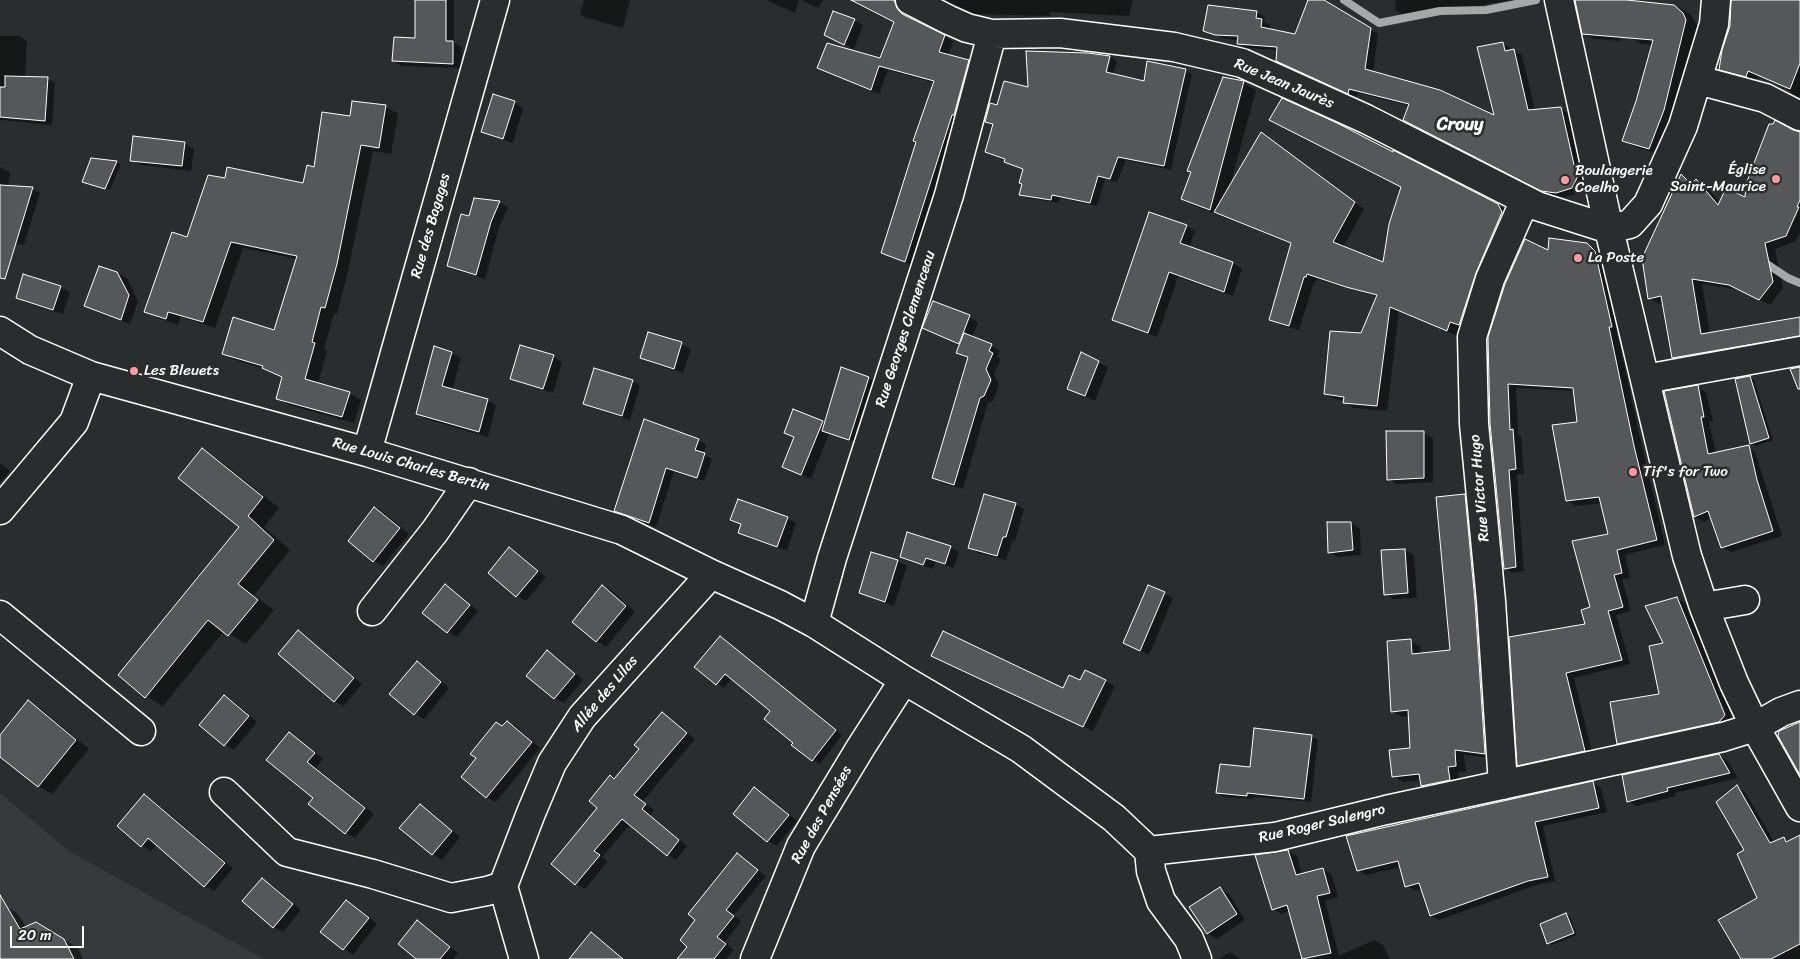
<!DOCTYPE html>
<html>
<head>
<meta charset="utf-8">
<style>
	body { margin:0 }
	#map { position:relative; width:1800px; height:959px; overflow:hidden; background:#2a2d2e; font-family:Sriracha,sans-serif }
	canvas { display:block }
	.scale { position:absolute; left:10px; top:926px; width:74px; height:22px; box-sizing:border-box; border:2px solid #fff; border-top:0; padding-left:6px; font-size:15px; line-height:18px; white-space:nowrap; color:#fff; -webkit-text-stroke:4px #2a2d2e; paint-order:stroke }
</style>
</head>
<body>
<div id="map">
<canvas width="1800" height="959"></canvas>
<div class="scale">20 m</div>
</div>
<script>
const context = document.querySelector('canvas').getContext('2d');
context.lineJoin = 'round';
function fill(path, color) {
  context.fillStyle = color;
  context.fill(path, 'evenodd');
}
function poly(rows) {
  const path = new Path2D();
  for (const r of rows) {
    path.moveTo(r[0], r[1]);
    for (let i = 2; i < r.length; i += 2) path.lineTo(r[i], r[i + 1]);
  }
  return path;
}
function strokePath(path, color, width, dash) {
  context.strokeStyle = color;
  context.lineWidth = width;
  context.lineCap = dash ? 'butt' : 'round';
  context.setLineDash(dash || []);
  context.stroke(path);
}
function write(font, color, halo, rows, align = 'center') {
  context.font = font + ' Sriracha,sans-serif';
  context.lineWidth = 5;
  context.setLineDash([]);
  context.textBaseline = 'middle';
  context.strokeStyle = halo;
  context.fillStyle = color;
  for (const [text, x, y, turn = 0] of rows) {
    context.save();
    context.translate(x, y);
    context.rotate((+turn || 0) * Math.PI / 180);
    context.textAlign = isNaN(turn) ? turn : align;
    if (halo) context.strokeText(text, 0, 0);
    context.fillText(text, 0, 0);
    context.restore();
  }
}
fill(poly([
	[0,793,69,851,264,959,0,959]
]), '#373a3b');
fill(poly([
	[416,0,454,0,454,43,462,47,461,68,402,66,393,61,417,39],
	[584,0,630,0,623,28,587,18,580,14],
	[799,0,795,13,768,1,768,0],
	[801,0,823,0,818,8],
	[946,0,1133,0,1129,16,1050,12,1050,16,974,14],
	[1309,0,1318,0,1378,34,1373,73,1495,117,1503,44,1511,48,1512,51,1522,55,1535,110,1560,109,1569,114,1584,183,1580,193,1563,197,1551,195,1413,125,1410,106,1358,93,1356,97,1285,65,1278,50,1246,48,1238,43,1239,40,1225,39,1204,30,1257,12,1265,17,1264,22,1270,25,1269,30,1296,35],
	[1396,0,1511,0,1455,10,1449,6,1403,15,1395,10],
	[1576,0,1614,0,1621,41,1593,39,1584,33],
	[1733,0,1800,0,1800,98,1787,90,1788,88,1758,76,1756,82,1732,75,1721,69,1731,26],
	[1630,2,1678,7,1690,14,1698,27,1697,34,1661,155,1635,147,1623,140,1638,102,1653,45,1641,44,1629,37],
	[899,12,953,41,948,56,968,61,977,66,914,266,882,253,935,83,888,70,879,94,819,68,881,59],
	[854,20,863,25,854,49,835,39],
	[0,36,19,36,27,41,25,78,47,78,55,83,52,125,0,120],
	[1110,57,1117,61,1113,75,1145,82,1185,70,1192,74,1171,170,1126,160,1117,182,1105,179,1097,206,1060,198,1058,203,1028,198,1021,194,1024,169,986,152,994,126,986,122,998,107,1029,89],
	[1108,58,1111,58,1106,79,1103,78],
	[1244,83,1256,90,1230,186,1262,134,1364,209,1343,247,1384,264,1498,205,1508,211,1469,330,1460,327,1457,336,1399,311,1387,411,1354,408,1344,402,1345,401,1335,399,1325,394,1362,334,1378,297,1317,279,1316,282,1314,282,1299,330,1281,325,1271,320,1292,244,1195,206,1183,199,1192,173,1188,171],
	[514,102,523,108,513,143,492,136,482,131],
	[386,107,398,114,391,154,373,151,348,271,337,314,334,313,324,349,327,351,318,384,349,393,361,400,354,423,289,405,277,398,283,378,268,370,235,360,223,353,275,331,297,259,243,248,215,328,181,317,178,325,158,318,146,311,188,239,304,184,351,117],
	[1792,131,1800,133,1800,233,1796,241,1775,249,1783,288,1770,305,1741,290,1702,284,1710,334,1800,318,1800,343,1684,364,1673,357,1664,303,1659,304,1649,298,1682,176,1693,184,1696,181,1707,187,1721,203,1746,199],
	[185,144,194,149,191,171,141,165,132,160],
	[92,159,117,162,121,164,110,190,84,182],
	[0,167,10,172,8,187,32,189,40,193,24,245,0,241],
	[475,200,500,203,508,207,499,227,485,279,456,270,448,266,470,217],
	[1186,226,1195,231,1189,248,1233,263,1242,269,1233,296,1178,277,1157,337,1123,324,1114,319],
	[1587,244,1596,250,1603,257,1620,331,1617,332,1639,433,1665,545,1625,555,1630,578,1622,579,1631,611,1616,615,1630,664,1574,678,1593,756,1527,770,1519,765,1586,625,1592,608,1609,535,1602,503,1576,506,1567,501,1578,423,1575,391,1516,388,1518,434,1521,436,1524,474,1517,474,1524,571,1513,573,1505,568,1491,423,1549,251],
	[117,273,127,278,138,301,130,324,95,311,86,305],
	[60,287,70,292,63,314,27,303,18,298],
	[969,317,978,322,972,338,988,357,992,346,1000,351,997,356,1001,359,994,374,999,385,993,401,988,402,963,489,942,483,934,478,968,358,958,353,961,345,924,328],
	[649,333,682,344,691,349,683,373,651,363,641,357],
	[451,353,461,358,452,390,487,400,496,405,488,437,426,419,417,413],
	[553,356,562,362,553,393,521,383,511,378],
	[1098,362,1108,367,1095,401,1069,389],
	[841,368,869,378,877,383,857,444,854,443,855,441,831,433,831,435,829,434,811,479,783,466,795,438,785,432,822,422,825,424],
	[1750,377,1754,380,1773,440,1756,446,1751,444,1737,380],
	[633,381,640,386,630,420,592,408,584,404],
	[1698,387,1706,392,1713,421,1709,422,1716,454,1746,447,1755,452,1782,536,1731,552,1722,547,1711,518,1704,522,1695,517],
	[645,421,699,440,706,445,703,454,712,459,704,481,674,472,656,527,623,515,616,511],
	[1424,433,1433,438,1433,482,1397,484,1388,479],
	[202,450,219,460,279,508,264,527,290,550,254,595,274,610,246,644,224,631,163,706,146,696,241,527],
	[0,463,10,471,0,483],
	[1465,495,1475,501,1495,758,1464,755,1466,771,1458,772,1459,785,1432,791,1422,786,1421,780,1403,782,1393,776,1412,749,1410,716,1402,717,1392,711,1410,641,1420,646,1421,654,1451,651],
	[1015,504,1024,509,1015,541,1012,541,1006,560,978,553,969,547],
	[375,508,384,513,409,534,383,566,374,561,349,541],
	[787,518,796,523,787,551,749,538,739,532,742,525,732,520],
	[1351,523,1360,528,1361,555,1338,557,1329,552],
	[950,547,959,552,954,568,935,562,933,569,910,562,901,557],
	[510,548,519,554,546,577,526,601,517,596,490,573],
	[1405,550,1414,555,1417,598,1394,599,1385,594],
	[872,553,898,561,907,566,894,606,870,597,861,592],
	[445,586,454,591,478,611,457,637,448,632],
	[603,586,612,591,635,612,606,647,597,641,574,622],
	[1164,593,1173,598,1149,655,1124,643],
	[1677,598,1685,603,1733,720,1728,726,1627,748,1618,743,1661,695,1665,644],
	[298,632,307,637,362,684,344,706,335,701],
	[727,642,842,735,820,764,813,760,795,743,772,711,732,678,724,688,696,667],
	[547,652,556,657,583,680,564,703,555,698,528,676],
	[942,660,1063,690,1081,681,1105,681,1115,686,1093,731],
	[417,663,426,668,449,688,424,719,415,714],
	[224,696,234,702,257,722,234,750,224,744],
	[28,702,42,710,89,749,52,794,38,786,0,755,0,737],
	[662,713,671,719,695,739,643,801,654,810,650,815,687,846,676,860,667,854,631,824,602,857,608,861,585,889,576,884,552,864,599,808,615,780,641,749],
	[508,722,517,727,540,748,496,802,486,797,478,758],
	[289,733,323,759,316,768,374,814,355,838,346,833,314,798],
	[1311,736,1318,740,1311,802,1254,797,1253,799,1224,797,1217,792],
	[1719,755,1728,761,1738,778,1675,793,1676,796,1637,806,1628,801],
	[1592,783,1601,787,1607,812,1543,826,1555,881,1537,885,1439,920,1431,916,1422,889,1415,891,1407,886,1401,867,1366,875,1358,870],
	[1737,787,1745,792,1775,843,1784,839,1800,846,1800,959,1744,959,1759,898,1746,851],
	[755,789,764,794,797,821,777,846,768,841,735,814],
	[144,795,153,800,233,868,214,891,205,886,157,844,151,851,142,846,118,826],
	[420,805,429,811,460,837,442,860,433,854,401,828],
	[1288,851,1297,856,1302,875,1323,869,1332,875,1338,897,1325,901,1339,956,1374,940,1383,945,1390,959,1303,959,1290,911,1282,914,1273,909],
	[737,855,766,876,734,915,741,922,725,942,734,950,726,959,679,959,689,946,697,920],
	[262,879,271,884,301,910,283,932,274,927],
	[1220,889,1229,894,1245,920,1217,939,1207,933],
	[346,901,356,907,377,924,353,955,322,931],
	[0,904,17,913,27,928,50,931,78,948,83,959,0,959],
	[1566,915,1570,917,1577,935,1552,945,1548,943],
	[418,921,427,927,458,953,453,959,418,959],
	[591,934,600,939,624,959,571,959],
	[1230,952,1240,959,1219,959]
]), '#0007');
strokePath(poly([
	[1344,0,1379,23,1440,11,1486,10,1536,0],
	[1761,260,1788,278,1800,283]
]), '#a6a7a7', 8);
const building = poly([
	[415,0,446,0,446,41,453,41,453,64,392,61,394,37,415,38,415,0],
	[851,0,894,0,897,8,902,14,945,35,939,52,969,60,954,115,952,115,905,262,881,253,916,142,913,141,934,81,879,66,871,90,817,68,827,43,880,58,894,22,851,0],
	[1308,0,1324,0,1371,28,1365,69,1440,90,1494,115,1477,47,1503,42,1505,51,1514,49,1528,110,1561,107,1577,178,1572,188,1556,193,1541,191,1403,120,1409,104,1349,89,1348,94,1276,61,1277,47,1237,44,1238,36,1215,35,1203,31,1208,5,1257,11,1256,18,1262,19,1261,27,1295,34,1308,0],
	[1575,0,1627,0,1674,5,1683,13,1686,20,1664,110,1649,149,1622,141,1636,101,1653,40,1582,34,1575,0],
	[1731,0,1800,0,1800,63,1790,89,1748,71,1746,77,1719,70,1722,50,1730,26,1731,0],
	[833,11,855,19,844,45,824,35,833,11],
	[1026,51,1088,53,1110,56,1106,72,1144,81,1147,61,1186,69,1164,166,1118,157,1110,179,1098,176,1090,203,1052,195,1051,200,1019,195,1022,184,1019,183,1023,169,1004,162,1005,159,985,152,993,124,985,122,990,103,997,105,1004,81,1028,87,1026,51],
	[5,76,48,77,45,121,0,117,0,87,5,87,5,76],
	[1223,77,1244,81,1210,210,1181,199,1191,172,1187,171,1223,77],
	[493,94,515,101,503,139,481,132,493,94],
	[1282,98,1337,123,1393,152,1393,150,1498,204,1502,212,1476,273,1459,325,1450,322,1447,331,1390,307,1377,406,1343,403,1344,397,1324,394,1330,331,1361,333,1377,295,1346,287,1307,274,1306,277,1304,277,1289,326,1269,320,1291,243,1214,212,1261,132,1355,202,1333,242,1383,262,1389,224,1401,187,1269,120,1282,98],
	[352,101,386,105,379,148,361,145,337,264,325,308,321,307,312,342,315,343,305,379,350,392,342,417,276,399,282,377,262,368,263,366,222,354,233,317,274,330,297,256,231,242,203,322,168,312,166,319,144,312,172,232,187,237,208,175,225,178,227,167,303,183,307,165,314,167,322,112,350,116,352,101],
	[1775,120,1793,130,1800,132,1800,200,1797,207,1799,207,1786,236,1765,243,1773,282,1759,300,1729,285,1692,279,1701,334,1800,317,1800,336,1672,358,1661,296,1648,299,1642,258,1681,174,1691,184,1696,179,1718,205,1726,188,1745,197,1746,184,1769,124,1773,124,1775,120],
	[133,136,185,142,182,166,130,161,133,136],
	[91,158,117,161,105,189,82,182,91,158],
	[0,185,33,187,5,279,0,278,0,185],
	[474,198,500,201,491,222,476,275,447,266,461,214,469,216,474,198],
	[1149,212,1187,225,1180,243,1233,262,1224,292,1169,272,1148,333,1112,320,1149,212],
	[1549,238,1587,243,1595,251,1612,327,1609,327,1634,446,1657,540,1617,550,1622,573,1614,575,1623,607,1608,611,1622,660,1566,673,1585,751,1517,766,1509,637,1585,624,1581,610,1590,607,1572,541,1608,534,1599,497,1566,501,1552,425,1577,422,1573,388,1508,384,1510,430,1513,429,1516,469,1509,470,1516,567,1504,569,1490,423,1488,337,1505,284,1525,239,1548,250,1549,238],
	[99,266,117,272,129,295,121,320,84,306,99,266],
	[23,274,61,286,53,310,16,298,23,274],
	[933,301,970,315,959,344,922,328,933,301],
	[648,332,682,342,674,369,640,358,648,332],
	[964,333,992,344,989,351,993,353,986,369,991,380,984,396,980,398,954,485,932,478,968,357,956,353,964,333],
	[520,345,554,355,543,389,510,379,520,345],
	[434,346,452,352,442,386,488,399,479,432,416,414,434,346],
	[1081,352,1099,361,1085,396,1067,389,1081,352],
	[841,367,869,377,849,440,822,431,841,367],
	[1800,367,1800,389,1798,389,1790,369,1800,367],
	[594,368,633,380,622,416,583,404,594,368],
	[1750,376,1769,438,1750,444,1735,379,1750,376],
	[1698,385,1704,417,1701,417,1708,454,1749,445,1757,480,1773,531,1721,548,1708,511,1694,517,1664,391,1698,385],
	[793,409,823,421,801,475,782,467,794,437,784,433,793,409],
	[644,419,699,439,695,450,705,453,697,478,666,468,649,523,614,511,644,419],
	[1386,431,1424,431,1424,478,1387,480,1386,431],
	[202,448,263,497,248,516,274,540,238,584,258,600,228,636,208,620,145,698,118,675,239,527,178,478,202,448],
	[984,494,1016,503,1006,537,1003,537,997,556,968,548,984,494],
	[1465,494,1475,602,1485,754,1455,750,1456,766,1448,767,1450,780,1421,786,1419,774,1392,777,1389,750,1410,748,1408,710,1391,712,1387,641,1411,639,1412,654,1450,650,1436,497,1465,494],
	[738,499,788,517,777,547,738,533,741,524,730,520,738,499],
	[374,507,400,528,373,562,348,541,374,507],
	[1327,522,1351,522,1353,550,1328,553,1327,522],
	[907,532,951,546,945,564,926,558,923,565,900,557,907,532],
	[509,547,538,571,516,597,488,573,509,547],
	[1405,549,1408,593,1384,595,1381,550,1405,549],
	[871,552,898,560,885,602,859,593,871,552],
	[445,584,470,605,447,633,422,613,445,584],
	[602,585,626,606,596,642,572,622,602,585],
	[1148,585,1165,592,1140,651,1123,643,1148,585],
	[1677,597,1725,715,1719,722,1617,744,1610,702,1659,694,1649,646,1663,643,1645,606,1677,597],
	[298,630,354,678,334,702,278,654,298,630],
	[943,631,1063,688,1069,675,1080,680,1085,670,1106,680,1083,727,931,656,943,631],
	[720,636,836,730,812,761,791,745,793,743,764,719,770,711,725,674,716,685,694,667,720,636],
	[547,650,575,674,554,699,526,676,547,650],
	[417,661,441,682,414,715,389,694,417,661],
	[224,695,249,716,224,746,199,725,224,695],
	[28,700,76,740,38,787,0,757,0,735,28,700],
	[662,712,687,733,634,795,646,804,642,809,679,840,667,856,622,819,594,851,600,855,575,885,551,864,597,808,589,801,610,775,614,779,639,749,634,745,662,712],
	[507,721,532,742,486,798,461,777,476,758,470,754,496,722,502,726,507,721],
	[1800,722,1800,775,1778,736,1779,731,1800,722],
	[1254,728,1312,735,1304,799,1247,793,1247,796,1216,793,1220,764,1250,767,1254,728],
	[289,732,315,753,307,762,365,808,345,834,308,804,313,798,266,760,289,732],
	[1719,754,1730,773,1667,788,1668,791,1627,802,1622,775,1719,754],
	[1593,781,1599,808,1535,822,1548,877,1528,881,1430,916,1419,883,1405,887,1398,861,1357,871,1346,836,1593,781],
	[1737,785,1770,843,1784,837,1786,842,1800,835,1800,944,1771,959,1741,959,1718,920,1757,898,1737,854,1744,850,1716,802,1737,785],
	[754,787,789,815,767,842,733,814,754,787],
	[144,794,225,863,204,887,148,838,141,847,117,826,144,794],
	[420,804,452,831,432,855,399,828,420,804],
	[1288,850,1296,875,1323,868,1330,893,1317,896,1331,953,1302,959,1287,905,1272,910,1255,855,1288,850],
	[737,853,758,870,726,910,734,916,717,937,726,944,714,959,677,959,687,947,680,940,695,920,688,914,737,853],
	[262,878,293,904,273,928,242,901,262,878],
	[1220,887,1237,914,1207,934,1189,907,1220,887],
	[0,895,20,929,36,922,64,939,74,959,0,959,0,895],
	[346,900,369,918,343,950,320,932,346,900],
	[1566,913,1574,933,1547,944,1540,924,1566,913],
	[417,920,450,947,440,959,416,959,398,944,417,920],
	[591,932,623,959,569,959,591,932]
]);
fill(building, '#555758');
strokePath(building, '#fff', 1);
const minor = poly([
	[910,0,949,20,967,28,992,34,1060,33,1174,47,1242,63,1366,119,1537,206,1609,229,1630,224,1648,204,1683,126,1714,24,1716,0],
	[1559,0,1609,229,1687,556,1704,607,1734,683,1755,727,1800,807],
	[1698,80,1765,98,1800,116],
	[0,331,30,350,91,376,367,452,622,530,711,574,780,605,814,623,904,680,1021,749,1114,818,1149,851,1275,837,1386,810,1723,737,1755,727,1781,712,1800,705],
	[1645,379,1800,351],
	[367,452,495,0],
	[0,510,74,422,91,376],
	[1704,607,1745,600],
	[372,611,435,531,469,482],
	[0,615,141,731],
	[814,623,832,558,949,195,992,34],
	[1503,785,1491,601,1474,424,1472,337,1490,279,1525,200],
	[224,792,287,852,373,874,451,898,487,891,503,886,524,959],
	[1149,851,1151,871,1161,901,1189,939,1197,959],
	[503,886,531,813,552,763,582,717,711,574],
	[755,959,801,846,861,747,904,680]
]);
strokePath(minor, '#fff', 31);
strokePath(minor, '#2a2d2e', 28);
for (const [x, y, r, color] of [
	[1776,179,5,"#ff9aa2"],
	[1565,180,5,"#ff9aa2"],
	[1578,258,5,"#ff9aa2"],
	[134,371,5,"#ff9aa2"],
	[1633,472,5,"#ff9aa2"]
]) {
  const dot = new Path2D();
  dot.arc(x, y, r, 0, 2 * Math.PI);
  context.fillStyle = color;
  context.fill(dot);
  strokePath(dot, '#2a2d2e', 2);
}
write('15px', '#fff', '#2a2d2e', [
	["Rue Jean Jaurès",1284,84,23],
	["Rue des Bagages",431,226,-74],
	["Rue Georges Clemenceau",906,329,-72],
	["Rue Louis Charles Bertin",411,465,16],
	["Rue Victor Hugo",1480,488,-95],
	["Allée des Lilas",605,694,-50],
	["Rue des Pensées",822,815,-61],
	["Rue Roger Salengro",1322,824,-13]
]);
write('15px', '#fff', '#2a2d2e', [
	["Église",1766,170,"right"],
	["Saint-Maurice",1766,187,"right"],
	["Boulangerie",1575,171],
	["Coelho",1575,188],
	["La Poste",1588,258],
	["Les Bleuets",144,371],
	["Tif's for Two",1643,472]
], 'left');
write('bold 18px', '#fff', '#2a2d2e', [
	["Crouy",1460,125]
]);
</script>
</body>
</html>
